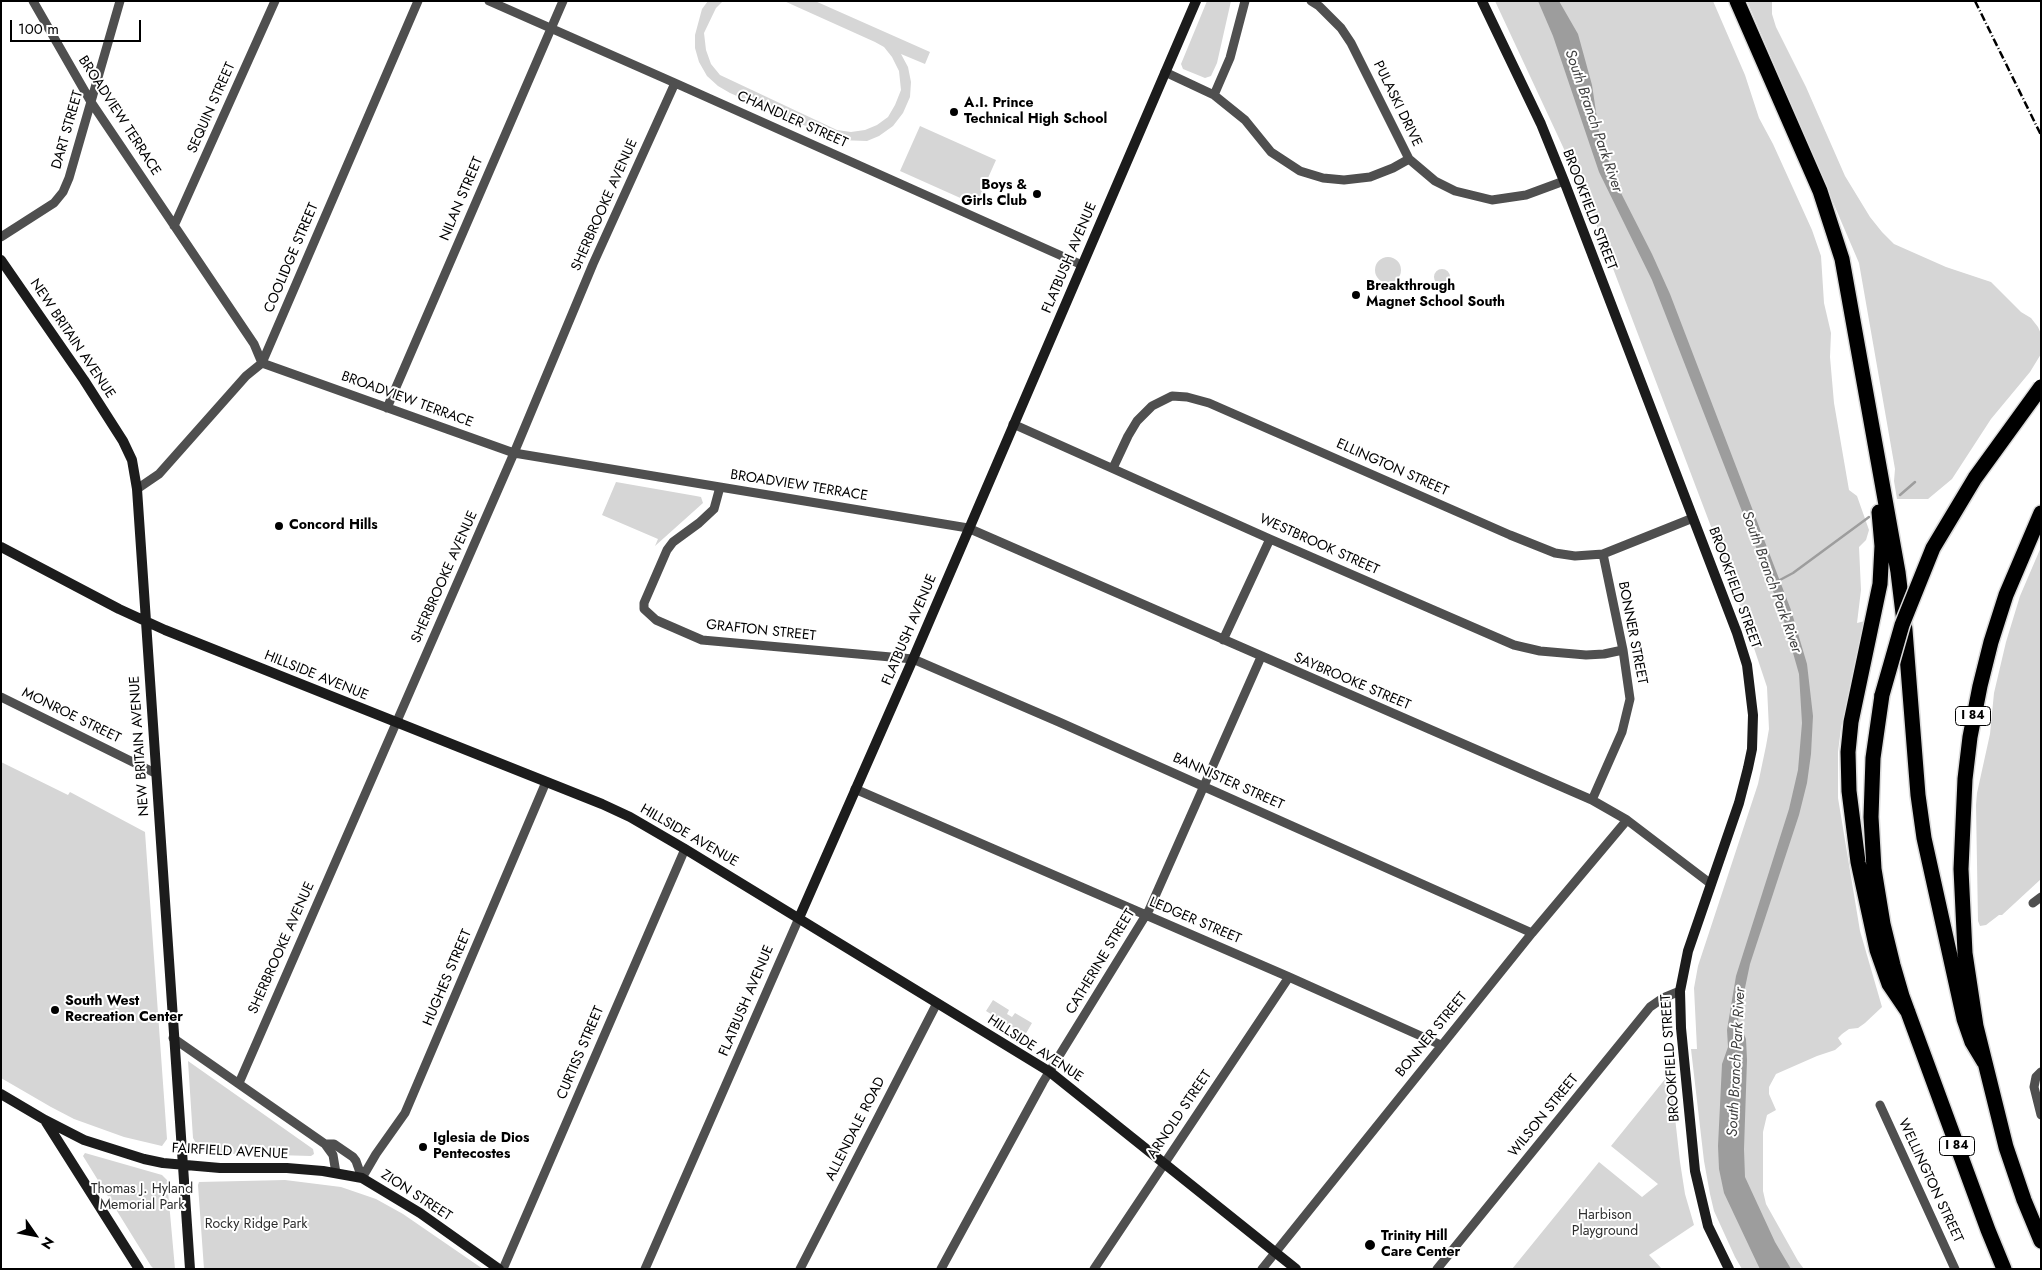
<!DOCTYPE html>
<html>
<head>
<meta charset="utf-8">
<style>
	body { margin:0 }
	#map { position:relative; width:2042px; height:1270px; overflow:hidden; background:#fff; font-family:Jost,sans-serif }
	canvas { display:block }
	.frame { position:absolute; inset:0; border:2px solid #000; pointer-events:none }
	.north { position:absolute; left:10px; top:1210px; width:50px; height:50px; -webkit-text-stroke:4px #fff; paint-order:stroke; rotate:123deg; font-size:14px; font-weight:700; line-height:20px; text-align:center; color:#000 }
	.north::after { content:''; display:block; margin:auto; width:18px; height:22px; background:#000; clip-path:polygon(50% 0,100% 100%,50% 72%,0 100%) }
	.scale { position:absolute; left:10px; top:20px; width:131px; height:22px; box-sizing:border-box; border:2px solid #000; border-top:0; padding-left:6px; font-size:15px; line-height:18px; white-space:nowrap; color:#000; -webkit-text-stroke:4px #fff; paint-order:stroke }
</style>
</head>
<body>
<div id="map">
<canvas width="2042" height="1270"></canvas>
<div class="frame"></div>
<div class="north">N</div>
<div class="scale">100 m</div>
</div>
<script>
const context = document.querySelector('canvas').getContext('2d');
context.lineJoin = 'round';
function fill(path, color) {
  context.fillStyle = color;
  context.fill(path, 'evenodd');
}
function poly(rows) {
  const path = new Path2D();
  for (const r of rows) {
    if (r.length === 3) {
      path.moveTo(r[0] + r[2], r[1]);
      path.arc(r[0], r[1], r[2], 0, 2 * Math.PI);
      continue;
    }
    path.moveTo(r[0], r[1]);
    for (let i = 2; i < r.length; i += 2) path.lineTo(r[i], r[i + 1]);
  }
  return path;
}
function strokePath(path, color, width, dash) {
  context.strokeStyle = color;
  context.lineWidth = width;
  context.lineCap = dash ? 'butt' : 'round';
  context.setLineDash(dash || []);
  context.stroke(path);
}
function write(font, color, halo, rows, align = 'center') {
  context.font = font + ' Jost,sans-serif';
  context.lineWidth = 4;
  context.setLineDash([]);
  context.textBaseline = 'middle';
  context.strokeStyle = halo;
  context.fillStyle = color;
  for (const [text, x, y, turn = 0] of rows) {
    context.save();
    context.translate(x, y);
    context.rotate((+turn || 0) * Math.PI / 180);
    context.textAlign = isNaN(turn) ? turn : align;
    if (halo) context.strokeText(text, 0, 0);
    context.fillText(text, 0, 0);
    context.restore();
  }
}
fill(poly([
	[708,1,723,1,716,8,704,33,706,50,711,64,720,75,837,130,851,132,865,130,877,125,888,117,895,105,901,90,899,71,892,57,884,47,875,42,784,1,815,1,930,52,925,64,901,54,908,67,911,82,910,97,903,113,893,126,879,136,867,141,838,140,730,93,718,86,707,76,699,62,695,48,695,35,702,9],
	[1207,1,1231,1,1217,63,1211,76,1205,78,1183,69,1181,64],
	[1495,1,1713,1,1745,75,1759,118,1773,144,1812,230,1821,256,1824,303,1831,333,1830,357,1834,403,1849,490,1857,496,1869,530,1866,540,1859,547,1861,590,1857,623,1865,621,1841,728,1838,752,1838,798,1860,931,1882,1007,1865,1023,1858,1028,1849,1029,1842,1034,1838,1038,1842,1044,1835,1050,1817,1056,1776,1074,1769,1087,1769,1094,1776,1110,1767,1115,1763,1132,1763,1191,1766,1204,1798,1261,1804,1269,1742,1269,1735,1257,1714,1211,1710,1194,1704,1161,1691,1049,1697,1049,1694,988,1698,966,1758,784,1766,746,1769,729,1767,687,1732,582,1584,192],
	[1747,1,1772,1,1772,14,1776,27,1806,87,1845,176,1870,217,1882,232,1894,244,1946,267,1991,282,2021,312,2031,318,2038,327,2041,334,2041,354,2030,372,1991,419,1952,479,1928,499,1897,499,1894,481,1895,469,1859,263],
	[920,126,996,160,976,205,900,171],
	[1388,270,13],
	[1442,277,8],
	[616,482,696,496,701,497,703,503,655,546,658,539,602,515],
	[2041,547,2041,879,2002,915,1999,915,1986,925,1980,926,1978,921,1976,805,1977,793,1990,734,1994,693,2006,642,2020,596],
	[1,762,68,795,70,792,145,832,167,1139,162,1146,124,1137,74,1119,51,1107,1,1078],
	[993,1000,1009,1010,1007,1014,1012,1017,1015,1013,1032,1023,1025,1035,986,1011],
	[188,1061,313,1149,314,1154,311,1156,207,1153,200,1150,193,1138],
	[1670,1073,1680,1162,1685,1194,1694,1225,1649,1255,1662,1269,1512,1269,1599,1162,1642,1197,1658,1184,1611,1146],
	[85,1153,162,1175,167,1180,175,1269,154,1269,151,1266,83,1156],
	[285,1180,341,1187,376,1199,403,1214,483,1269,204,1269,198,1185,199,1182]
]), '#d6d6d6');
fill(poly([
	[1538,1,1559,1,1578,34,1592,85,1599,132,1610,165,1622,195,1652,254,1670,294,1791,610,1807,664,1813,716,1811,754,1807,783,1799,815,1750,964,1738,1021,1746,1039,1747,1060,1744,1149,1745,1177,1775,1242,1791,1269,1760,1269,1757,1263,1724,1193,1719,1169,1718,1146,1722,1064,1728,1047,1727,1030,1736,976,1789,809,1798,770,1802,723,1799,674,1782,614,1652,280,1599,172,1553,36]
]), '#9d9d9d');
strokePath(poly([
	[1900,495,1915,482],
	[1778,581,1793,573,1869,517]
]), '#9d9d9d', 2.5);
const highway = poly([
	[1737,1,1820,191,1842,259,1898,572,1905,630,1918,795,1924,838,1964,1019,1972,1042,1984,1062],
	[1879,512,1882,546,1880,584,1851,722,1848,752,1849,791,1858,862,1877,950,1889,984,1908,1012],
	[2041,513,2006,595,1991,642,1980,686,1970,737,1965,779,1961,869,1965,953,1976,1026,2006,1147,2024,1200,2041,1241],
	[1882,695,1873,758,1871,817,1874,869,1883,924,1893,965,1902,996,1988,1230,2004,1269]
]);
strokePath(highway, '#dbdbdb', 18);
strokePath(poly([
	[33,1,91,102,254,344,262,363,514,453,968,528,1592,800,1627,820,1711,884],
	[489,1,675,83,1082,265],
	[1311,1,1319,6,1341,28,1351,43,1409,159,1435,181,1455,191,1492,200,1526,195,1564,181],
	[1165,72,1214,95,1245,120,1271,152,1300,171,1323,178,1344,180,1370,177,1393,168,1409,159],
	[1214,95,1230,58,1245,1],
	[174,226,275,1],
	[1,237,54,203,63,192,69,178,120,1],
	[387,408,563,1],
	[1013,424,1270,539,1514,645,1540,651,1586,655,1604,654,1623,650],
	[1113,468,1128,436,1137,421,1152,406,1172,396,1187,397,1209,403,1510,535,1555,553,1575,556,1603,554,1693,518],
	[720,487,714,509,699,523,673,542,667,550,644,603,644,609,656,620,702,640,913,659,1059,722,1532,933],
	[137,489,159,474,246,376,262,363,418,1],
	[1223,640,1270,539],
	[1,697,155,773],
	[855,789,1289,977,1441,1045],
	[1592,800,1622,732,1630,699,1623,650,1603,554],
	[2033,903,2041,897],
	[173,1038,325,1144,333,1155,336,1173],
	[2041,1072,2036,1077,2034,1087,2041,1115],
	[239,1083,514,453,593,264,675,83],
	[1880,1105,1955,1269],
	[325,1144,334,1144,353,1157,356,1161,362,1178],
	[362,1178,376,1154,405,1113,546,782],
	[503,1269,685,849],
	[645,1269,799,918],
	[800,1269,937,1003],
	[941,1269,1043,1082,1149,910,1261,657],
	[1094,1269,1289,977],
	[1262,1269,1532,933,1627,820],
	[1437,1269,1650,1007,1663,998,1680,991]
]), '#4f4f4f', 9);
strokePath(poly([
	[1482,1,1541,124,1564,181,1737,633,1747,665,1753,715,1752,749,1748,768,1739,803,1688,951,1680,991,1681,1028,1695,1171,1708,1226,1729,1269],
	[1,260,84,380,123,441,132,460,137,489,190,1269],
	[1,547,119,609,165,630,602,804,630,817,685,849,1050,1072,1296,1269],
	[799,918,913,659,1196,1],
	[1,1094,45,1120,84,1140,144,1159,163,1163,220,1168,287,1168,323,1171,362,1178,420,1213,499,1269],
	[46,1122,139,1269]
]), '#1c1c1c', 10);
strokePath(highway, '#000', 15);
strokePath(poly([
	[1975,1,2041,135]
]), '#000', 2.5, [8, 2.5, 1, 2.5]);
const highwayBridge = poly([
	[1882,695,1902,625,1933,548,1975,478,2041,387]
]);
strokePath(highwayBridge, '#dbdbdb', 18, []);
strokePath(highwayBridge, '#000', 15);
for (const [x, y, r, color] of [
	[954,112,5,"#000"],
	[1037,194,5,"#000"],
	[1356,295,5,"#000"],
	[279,526,5,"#000"],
	[55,1010,5,"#000"],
	[423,1147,5,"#000"],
	[1370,1245,6,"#000"]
]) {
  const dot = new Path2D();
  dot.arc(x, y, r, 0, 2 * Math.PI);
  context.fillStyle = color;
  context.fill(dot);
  strokePath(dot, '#fff', 2);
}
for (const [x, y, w] of [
	[1973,716,35],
	[1957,1146,35]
]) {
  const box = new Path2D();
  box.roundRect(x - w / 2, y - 9.5, w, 19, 4);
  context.fillStyle = '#fff';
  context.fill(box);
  strokePath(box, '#000', 1);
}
write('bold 12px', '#000', null, [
	["I 84",1973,716],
	["I 84",1957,1146]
]);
write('bold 14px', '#000', '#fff', [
	["A.I. Prince",964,104],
	["Technical High School",964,120],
	["Boys &",1027,186,"right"],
	["Girls Club",1027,202,"right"],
	["Breakthrough",1366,287],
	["Magnet School South",1366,303],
	["Concord Hills",289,526],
	["South West",65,1002],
	["Recreation Center",65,1018],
	["Iglesia de Dios",433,1139],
	["Pentecostes",433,1155],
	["Trinity Hill",1381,1237],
	["Care Center",1381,1253]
], 'left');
write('14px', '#000', '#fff', [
	["PULASKI DRIVE",1397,104,64],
	["SEQUIN STREET",212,108,-66],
	["BROADVIEW TERRACE",119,116,57],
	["CHANDLER STREET",792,120,24],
	["DART STREET",68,130,-74],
	["NILAN STREET",462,199,-67],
	["SHERBROOKE AVENUE",605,205,-66],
	["BROOKFIELD STREET",1589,210,69],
	["COOLIDGE STREET",292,258,-67],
	["FLATBUSH AVENUE",1070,258,-67],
	["NEW BRITAIN AVENUE",72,339,56],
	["BROADVIEW TERRACE",407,400,20],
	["ELLINGTON STREET",1392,468,24],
	["BROADVIEW TERRACE",799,486,9],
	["WESTBROOK STREET",1319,545,24],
	["SHERBROOKE AVENUE",445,577,-66],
	["BROOKFIELD STREET",1734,588,70],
	["FLATBUSH AVENUE",910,630,-67],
	["GRAFTON STREET",761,631,6],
	["BONNER STREET",1632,633,79],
	["HILLSIDE AVENUE",316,676,22],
	["SAYBROOKE STREET",1352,682,23],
	["MONROE STREET",71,716,26],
	["NEW BRITAIN AVENUE",140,746,-94],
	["BANNISTER STREET",1228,782,24],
	["HILLSIDE AVENUE",689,836,30],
	["LEDGER STREET",1195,921,23],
	["SHERBROOKE AVENUE",282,948,-66],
	["CATHERINE STREET",1101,962,-59],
	["HUGHES STREET",448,978,-67],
	["FLATBUSH AVENUE",747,1001,-67],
	["BONNER STREET",1432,1035,-51],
	["HILLSIDE AVENUE",1035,1049,33],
	["CURTISS STREET",581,1053,-67],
	["BROOKFIELD STREET",1671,1058,-94],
	["ARNOLD STREET",1180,1115,-56],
	["WILSON STREET",1544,1116,-51],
	["ALLENDALE ROAD",856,1129,-63],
	["FAIRFIELD AVENUE",230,1152,3],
	["WELLINGTON STREET",1930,1181,65],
	["ZION STREET",416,1196,33]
]);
write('14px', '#2d2d2d', '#fff', [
	["Thomas J. Hyland",142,1190],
	["Memorial Park",142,1206],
	["Harbison",1605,1216],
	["Playground",1605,1232],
	["Rocky Ridge Park",256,1225]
]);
write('italic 15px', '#3e3e3e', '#fff', [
	["South Branch Park River",1593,121,71],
	["South Branch Park River",1771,582,70],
	["South Branch Park River",1737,1062,-87]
]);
</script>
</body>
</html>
